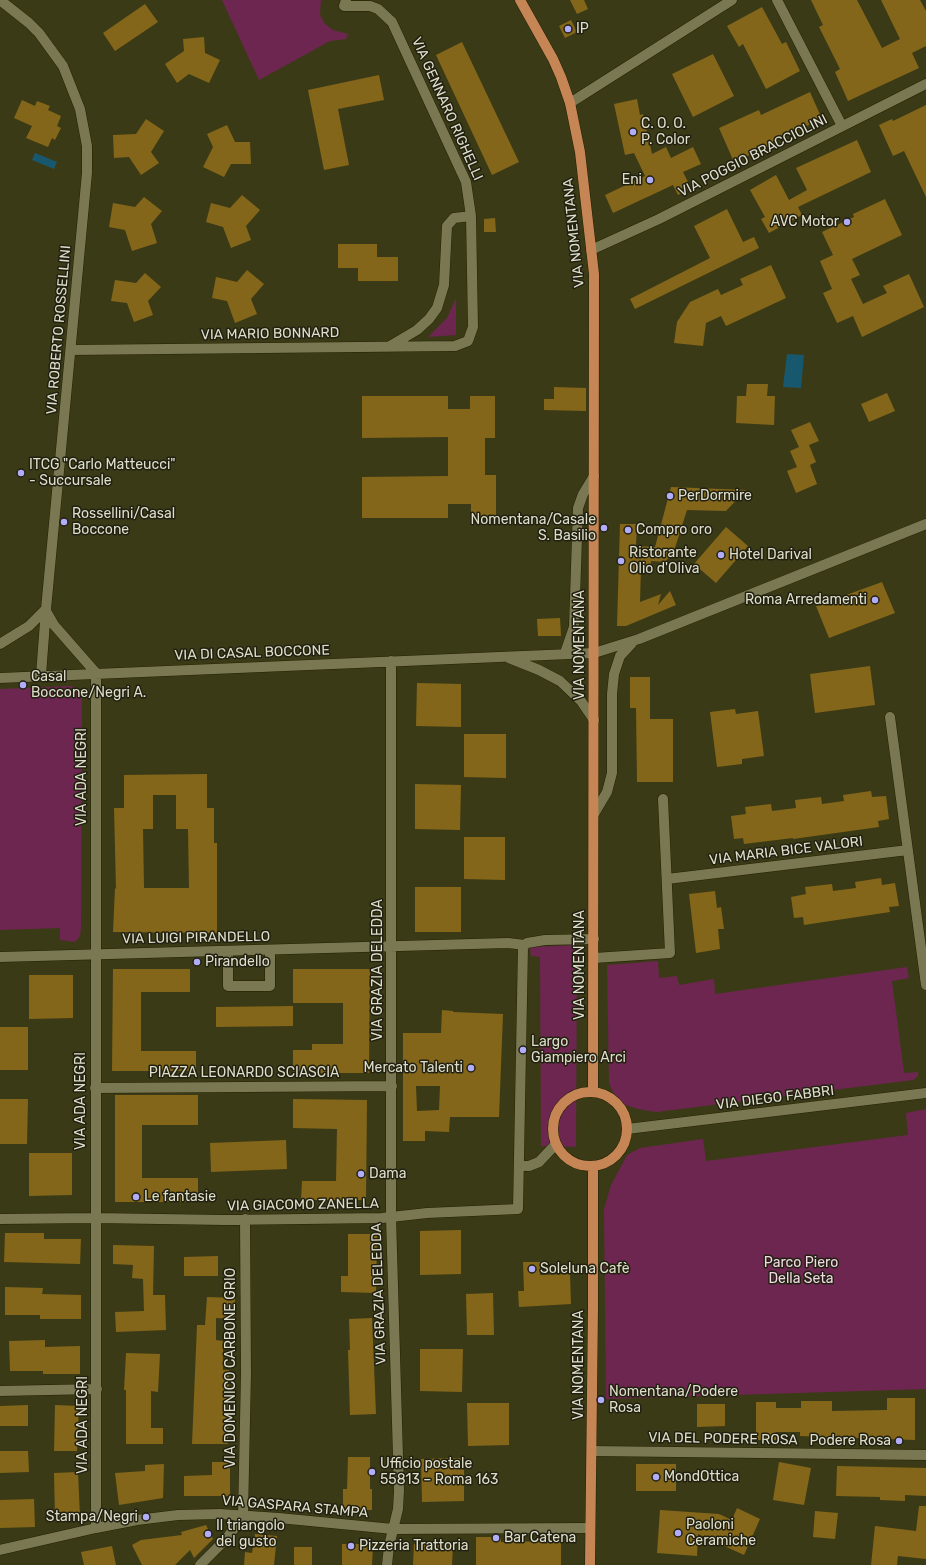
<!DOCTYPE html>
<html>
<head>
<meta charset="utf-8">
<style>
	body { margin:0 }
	canvas { display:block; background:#3b3a16 }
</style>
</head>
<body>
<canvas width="926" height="1565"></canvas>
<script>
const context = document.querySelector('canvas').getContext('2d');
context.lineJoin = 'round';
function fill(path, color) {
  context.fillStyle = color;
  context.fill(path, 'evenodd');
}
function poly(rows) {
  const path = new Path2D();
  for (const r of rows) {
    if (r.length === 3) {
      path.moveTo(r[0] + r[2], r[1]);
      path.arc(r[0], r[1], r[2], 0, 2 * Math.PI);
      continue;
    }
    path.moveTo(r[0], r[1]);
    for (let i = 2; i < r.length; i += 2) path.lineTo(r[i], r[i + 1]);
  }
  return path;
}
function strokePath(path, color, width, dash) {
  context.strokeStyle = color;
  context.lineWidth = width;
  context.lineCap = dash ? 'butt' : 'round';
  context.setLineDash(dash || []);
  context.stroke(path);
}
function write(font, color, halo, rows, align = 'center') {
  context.font = font + ' Rubik,sans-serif';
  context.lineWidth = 3;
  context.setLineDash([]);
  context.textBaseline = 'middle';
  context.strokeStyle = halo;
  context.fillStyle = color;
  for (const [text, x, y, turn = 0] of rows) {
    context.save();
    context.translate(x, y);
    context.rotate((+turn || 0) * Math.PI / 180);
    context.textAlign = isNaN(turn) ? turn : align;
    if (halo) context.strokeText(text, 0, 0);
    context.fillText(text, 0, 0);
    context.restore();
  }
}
fill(poly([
	[222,0,321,0,320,15,325,24,333,30,348,34,346,39,330,41,259,80],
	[456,298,456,335,428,337,447,318],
	[72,686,82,693,81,928,80,936,75,942,60,940,60,928,0,930,0,689],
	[577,945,576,1147,541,1146,540,957,531,956,530,947],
	[658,961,659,978,677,976,679,985,714,979,715,994,907,967,909,978,892,981,904,1073,918,1072,918,1076,913,1080,656,1112,638,1109,625,1105,615,1096,609,1083,607,965],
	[926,1109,926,1389,606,1399,604,1209,611,1185,627,1155,640,1148,703,1139,706,1161,908,1135,906,1113]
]), '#6c2650');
fill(poly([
	[35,153,57,162,54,169,32,160],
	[787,354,804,355,801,388,783,387]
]), '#18586f');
fill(poly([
	[570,0,584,0,588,9,577,14],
	[811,0,857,0,882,48,900,39,881,0,920,0,926,11,926,46,912,53,919,68,848,101,835,72,840,69,819,27,823,25],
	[145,4,158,22,115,51,103,33],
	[762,7,782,44,786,42,800,71,766,89,743,44,739,47,727,26],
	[571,20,577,32,565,38,559,26],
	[204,37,205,53,220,60,209,83,189,74,177,83,165,64,184,51,183,39],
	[462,42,519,162,492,175,436,55],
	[713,54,734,96,693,117,672,74],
	[379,75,384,100,338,109,349,165,324,170,308,90],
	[810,92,822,119,773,141,774,144,734,162,719,128,759,110,761,115],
	[637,99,640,115,643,114,652,154,666,147,671,158,693,147,701,164,683,172,691,188,678,195,673,185,613,213,605,195,645,176,634,153,625,155,614,104],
	[22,100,35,106,37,101,50,106,48,110,61,116,57,126,61,128,55,140,52,138,48,147,26,138,32,126,14,118],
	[926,105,926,197,904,151,893,156,879,125,892,119,893,121],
	[146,119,164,131,151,152,159,163,141,175,129,157,114,158,113,135,136,134],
	[227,125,235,142,250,142,251,164,231,164,224,177,203,167,213,147,207,134],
	[857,140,871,172,798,207,802,215,769,233,761,219,765,217,750,190,776,175,789,200,807,190,796,168],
	[242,195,260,210,246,226,251,240,231,248,223,227,206,222,211,203,230,208],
	[144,197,162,211,151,224,157,243,132,251,125,230,109,227,113,203,135,207],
	[885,199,902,235,852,259,860,275,851,279,863,304,887,293,883,286,909,274,924,307,862,337,853,316,837,323,823,293,832,289,820,261,833,255,822,232,854,217,853,214],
	[727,209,743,242,754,237,759,248,635,309,630,299,710,258,694,226],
	[495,218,496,232,484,232,484,219],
	[338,244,377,244,377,257,398,257,398,281,358,281,358,268,338,268],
	[771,265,786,298,726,326,721,316,706,323,703,346,674,343,677,322,690,302,718,289,721,295,743,285,740,279],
	[247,270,264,284,251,299,257,314,235,323,227,301,212,298,216,277,237,282],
	[145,273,161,287,148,301,153,315,134,322,127,303,111,301,115,280,136,283],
	[747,384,768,384,767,396,775,396,774,425,736,423,737,396,746,396],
	[554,387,586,388,586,411,544,410,544,399,554,399],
	[887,393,895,411,869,422,861,404],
	[362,396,448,396,448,409,470,409,470,396,495,396,495,438,485,438,485,475,496,475,496,517,471,517,471,504,448,504,448,518,362,518,362,477,448,476,448,437,362,438],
	[810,422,819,441,809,445,816,462,810,465,817,484,796,493,787,471,797,467,790,451,799,447,791,430],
	[671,487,746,490,726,511,687,510,674,551,672,550,666,562,651,561,651,566,641,566,640,602,661,594,658,605,670,591,676,605,626,626,617,626,620,524,637,524,636,546,655,547],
	[726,527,748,546,716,583,694,564],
	[882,582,895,613,829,638,816,606],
	[560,618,561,636,538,636,537,619],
	[870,666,875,705,815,713,810,674],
	[630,677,650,677,650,719,673,719,673,782,637,782,636,708,630,708],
	[417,683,461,684,461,727,416,726],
	[735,709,736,714,758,711,764,756,742,759,742,764,717,767,710,712],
	[464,734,506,734,506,778,464,777],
	[207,774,207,808,214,808,214,843,217,843,217,933,113,932,115,888,116,889,114,808,124,808,124,775],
	[153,795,176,795,176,829,188,829,189,888,144,888,143,829,153,829],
	[415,784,461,785,460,830,415,829],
	[871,791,872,797,886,796,889,819,878,821,879,827,793,839,793,838,744,844,743,838,734,839,731,816,746,814,745,807,771,804,772,811,796,808,795,800,821,797,822,804,844,801,843,795],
	[464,837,505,837,505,880,464,879],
	[881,878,882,885,895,883,899,906,889,907,890,912,804,925,803,917,794,918,791,897,806,894,805,887,832,884,833,891,856,888,855,882],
	[415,887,461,887,461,932,415,932],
	[715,891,717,908,721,907,724,929,718,929,720,949,696,953,689,894],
	[113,969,190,969,190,992,141,992,141,1051,196,1051,196,1071,112,1071],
	[293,969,370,969,369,1073,293,1073,293,1050,312,1050,312,1044,343,1044,343,1003,293,1003],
	[29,975,73,975,73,1018,29,1019],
	[293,1006,293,1026,216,1027,216,1007],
	[442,1010,453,1011,453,1012,503,1014,499,1117,450,1117,449,1132,425,1131,425,1141,403,1141,403,1033,441,1033],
	[416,1086,440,1086,439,1110,417,1111],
	[0,1027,28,1027,28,1070,0,1070],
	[115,1095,198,1095,198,1125,142,1125,142,1178,198,1178,198,1202,115,1202],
	[0,1099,28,1099,27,1144,0,1144],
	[293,1099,367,1100,366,1200,301,1200,302,1181,336,1181,337,1129,293,1128],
	[286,1140,287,1169,211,1172,210,1143],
	[29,1153,72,1153,72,1195,29,1196],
	[461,1230,461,1274,420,1275,420,1231],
	[5,1233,44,1233,44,1239,81,1239,80,1264,4,1262],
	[348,1234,377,1234,376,1293,341,1292,341,1276,348,1276],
	[113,1245,154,1246,153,1295,165,1295,166,1330,116,1332,115,1312,144,1311,143,1279,132,1278,133,1265,113,1264],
	[218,1256,218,1276,184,1276,184,1257],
	[523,1262,540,1262,540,1275,570,1274,571,1304,519,1307,518,1291,524,1291],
	[5,1287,43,1288,42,1294,81,1295,81,1319,40,1319,40,1315,5,1315],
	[493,1293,494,1335,467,1335,466,1294],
	[207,1297,235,1298,234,1319,216,1318,216,1340,223,1341,223,1370,229,1370,228,1444,192,1444,197,1325,205,1325],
	[372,1318,376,1414,350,1415,348,1350,350,1350,349,1319],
	[45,1340,45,1347,80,1346,80,1374,43,1374,43,1371,10,1371,9,1341],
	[420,1349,463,1349,462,1392,420,1391],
	[126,1353,160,1354,158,1392,151,1391,151,1428,163,1428,163,1444,126,1444,126,1390,124,1390],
	[887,1398,915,1398,915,1440,800,1436,800,1432,776,1432,776,1440,756,1440,756,1402,776,1402,776,1408,801,1408,801,1401,832,1401,832,1411,887,1410],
	[467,1403,509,1403,509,1445,468,1446],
	[697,1404,725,1404,725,1426,697,1427],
	[28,1405,28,1426,0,1426,0,1406],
	[55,1405,79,1406,77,1451,54,1451],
	[0,1451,28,1451,29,1472,0,1473],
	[348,1457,370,1457,370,1489,372,1489,372,1510,343,1510,343,1489,347,1489],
	[464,1458,464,1501,422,1502,421,1459],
	[212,1462,230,1462,230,1496,184,1496,184,1476,212,1475],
	[779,1462,811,1468,804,1505,773,1500],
	[164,1464,163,1498,119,1505,115,1473,145,1471,145,1465],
	[636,1464,676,1464,676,1491,636,1491],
	[837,1466,926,1468,926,1496,905,1495,905,1501,880,1500,880,1497,836,1496],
	[78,1472,80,1517,55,1517,54,1473],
	[34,1499,35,1527,0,1528,0,1500],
	[919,1506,926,1506,926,1559,898,1556,897,1565,871,1565,875,1526,916,1531],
	[737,1508,760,1519,744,1555,698,1534,697,1556,657,1553,660,1510,719,1514,732,1520],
	[815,1511,838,1513,835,1539,813,1537],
	[206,1525,213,1539,194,1558,190,1550,175,1565,142,1565,132,1545,141,1540,182,1535,181,1532],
	[255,1534,277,1536,274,1565,244,1565,245,1552,252,1553],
	[476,1537,501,1537,501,1542,561,1541,561,1565,476,1565],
	[342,1544,373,1544,372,1565,342,1565],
	[414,1544,453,1545,452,1565,413,1565],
	[112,1546,116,1565,84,1565,81,1552],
	[294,1547,312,1547,312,1565,294,1565]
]), '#836619');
const minor = poly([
	[0,0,29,23,39,33,63,66,80,109,87,146,87,173,46,609,41,675],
	[777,0,842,126],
	[570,103,732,0],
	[591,250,659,219,926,84],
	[390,346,417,330,429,319,437,308,444,285,447,226,454,218,471,216],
	[71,350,455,346,468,341,473,327,471,216,466,182,392,22,378,9,370,6,344,6,346,0],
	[46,611,54,625,96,673],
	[0,644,29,626,46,609],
	[565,653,574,627,578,508,583,494,594,476],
	[509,658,539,670,560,681,581,701,594,720],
	[96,673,96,1528],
	[0,678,594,653,639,639,926,524],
	[890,717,926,985],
	[594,814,607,792,612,773,612,694,614,674,620,656,632,643],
	[667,879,908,850],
	[228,951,228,986,270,986,270,950],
	[0,957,508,943,525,945],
	[594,958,670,953,663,799],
	[95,1088,392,1086],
	[627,1129,926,1093],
	[519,1166,529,1166,539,1162,556,1144],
	[0,1219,95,1218,225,1220,382,1218,427,1213,518,1209,523,947,527,943,545,940,594,939],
	[0,1391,97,1389],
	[592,1451,926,1455],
	[0,1550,96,1528,137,1520,178,1515,220,1514,279,1518,393,1529,590,1528],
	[200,1565,227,1538,243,1516,246,1373,245,1219],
	[387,1565,389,1546,398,1509,399,1491,391,1217,391,661]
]);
const major = poly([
	[520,0,553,59,561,77,570,103,580,152,594,274,593,1092],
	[590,1129,37],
	[590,1565,593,1307,593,1166]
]);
strokePath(minor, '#232100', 11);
strokePath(major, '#232100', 11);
strokePath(minor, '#7a7853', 10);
strokePath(major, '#c68555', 10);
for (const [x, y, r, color] of [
	[568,29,4,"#b2adf9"],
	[633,132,4,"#b2adf9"],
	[650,180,4,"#b2adf9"],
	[847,222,4,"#b2adf9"],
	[21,473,4,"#b2adf9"],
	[670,496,4,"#b2adf9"],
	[64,522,4,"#b2adf9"],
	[604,528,4,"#b2adf9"],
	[628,530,4,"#b2adf9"],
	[721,555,4,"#b2adf9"],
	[621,561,4,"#b2adf9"],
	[875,600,4,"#b2adf9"],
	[23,685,4,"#b2adf9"],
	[197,962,4,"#b2adf9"],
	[523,1050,4,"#b2adf9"],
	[471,1068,4,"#b2adf9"],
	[361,1174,4,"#b2adf9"],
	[136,1197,4,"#b2adf9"],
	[532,1269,4,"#b2adf9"],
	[601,1400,4,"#b2adf9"],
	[899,1441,4,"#b2adf9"],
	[372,1472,4,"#b2adf9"],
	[656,1477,4,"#b2adf9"],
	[146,1517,4,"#b2adf9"],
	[678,1533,4,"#b2adf9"],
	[208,1534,4,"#b2adf9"],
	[496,1538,4,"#b2adf9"],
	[351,1546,4,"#b2adf9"]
]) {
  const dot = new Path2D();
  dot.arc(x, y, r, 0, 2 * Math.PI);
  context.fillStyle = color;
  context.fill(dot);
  strokePath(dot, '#212011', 1.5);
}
write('14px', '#dedeca', '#212011', [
	["IP",576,29],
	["C. O. O.",641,124],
	["P. Color",641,140],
	["Eni",642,180,"right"],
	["AVC Motor",839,222,"right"],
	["ITCG \"Carlo Matteucci\"",29,465],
	["- Succursale",29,481],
	["PerDormire",678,496],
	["Rossellini/Casal",72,514],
	["Boccone",72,530],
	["Nomentana/Casale",596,520,"right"],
	["S. Basilio",596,536,"right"],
	["Compro oro",636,530],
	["Ristorante",629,553],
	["Olio d'Oliva",629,569],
	["Hotel Darival",729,555],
	["Roma Arredamenti",867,600,"right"],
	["Casal",31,677],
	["Boccone/Negri A.",31,693],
	["Pirandello",205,962],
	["Largo",531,1042],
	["Giampiero Arci",531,1058],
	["Mercato Talenti",463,1068,"right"],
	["Dama",369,1174],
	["Le fantasie",144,1197],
	["Soleluna Cafè",540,1269],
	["Nomentana/Podere",609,1392],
	["Rosa",609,1408],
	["Podere Rosa",891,1441,"right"],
	["Ufficio postale",380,1464],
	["55813 – Roma 163",380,1480],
	["MondOttica",664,1477],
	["Stampa/Negri",138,1517,"right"],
	["Paoloni",686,1525],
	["Ceramiche",686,1541],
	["Il triangolo",216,1526],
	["del gusto",216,1542],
	["Bar Catena",504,1538],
	["Pizzeria Trattoria",359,1546]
], 'left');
write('14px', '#dedeca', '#212011', [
	["VIA GENNARO RIGHELLI",447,109,66],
	["VIA POGGIO BRACCIOLINI",753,156,-27],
	["VIA NOMENTANA",574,233,-96],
	["VIA ROBERTO ROSSELLINI",59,330,-85],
	["VIA MARIO BONNARD",270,334,-1],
	["VIA NOMENTANA",580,645,-90],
	["VIA DI CASAL BOCCONE",252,653,-2],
	["VIA ADA NEGRI",82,777,-90],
	["VIA MARIA BICE VALORI",786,851,-7],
	["VIA LUIGI PIRANDELLO",196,938,-1],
	["VIA NOMENTANA",580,965,-90],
	["VIA GRAZIA DELEDDA",378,970,-90],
	["PIAZZA LEONARDO SCIASCIA",244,1073],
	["VIA DIEGO FABBRI",775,1098,-7],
	["VIA ADA NEGRI",81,1101,-90],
	["VIA GIACOMO ZANELLA",303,1205,-1],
	["VIA GRAZIA DELEDDA",379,1294,-92],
	["VIA NOMENTANA",579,1365,-90],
	["VIA DOMENICO CARBONE GRIO",231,1368,-90],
	["VIA ADA NEGRI",83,1425,-90],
	["VIA DEL PODERE ROSA",723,1439,1],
	["VIA GASPARA STAMPA",295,1507,5]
]);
write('14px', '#f0d8e4', '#212011', [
	["Parco Piero",801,1263],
	["Della Seta",801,1279]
]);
</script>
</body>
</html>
